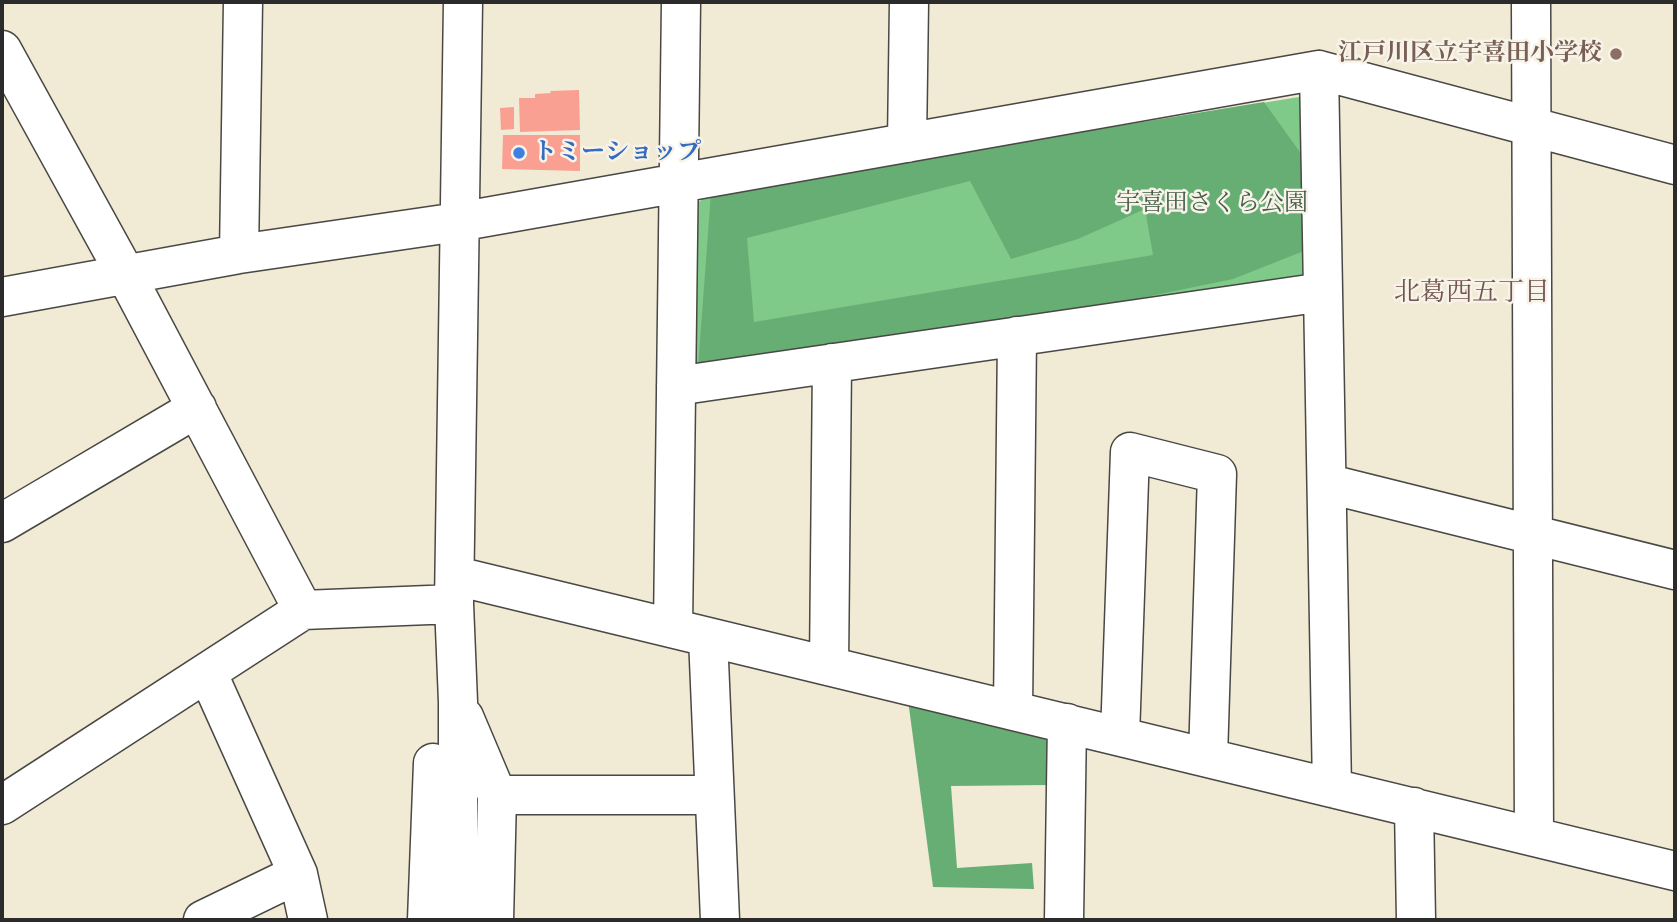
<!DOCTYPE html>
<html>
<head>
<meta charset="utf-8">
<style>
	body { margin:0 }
	#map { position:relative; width:1677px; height:922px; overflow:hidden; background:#f1ead4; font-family:"Gentium Book Plus",serif }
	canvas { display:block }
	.frame { position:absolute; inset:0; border:4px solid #2b2b2b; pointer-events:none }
</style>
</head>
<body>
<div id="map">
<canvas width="1677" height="922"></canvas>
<div class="frame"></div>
</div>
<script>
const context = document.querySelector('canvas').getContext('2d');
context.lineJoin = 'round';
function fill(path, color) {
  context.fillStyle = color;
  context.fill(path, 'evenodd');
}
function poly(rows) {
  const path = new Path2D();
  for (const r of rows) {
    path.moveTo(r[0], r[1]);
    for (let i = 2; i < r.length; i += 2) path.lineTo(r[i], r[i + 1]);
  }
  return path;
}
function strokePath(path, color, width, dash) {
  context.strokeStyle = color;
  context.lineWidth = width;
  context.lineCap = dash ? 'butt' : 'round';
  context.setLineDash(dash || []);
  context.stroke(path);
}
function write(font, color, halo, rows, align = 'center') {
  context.font = font + ' "Gentium Book Plus","Noto Serif JP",serif';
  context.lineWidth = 5;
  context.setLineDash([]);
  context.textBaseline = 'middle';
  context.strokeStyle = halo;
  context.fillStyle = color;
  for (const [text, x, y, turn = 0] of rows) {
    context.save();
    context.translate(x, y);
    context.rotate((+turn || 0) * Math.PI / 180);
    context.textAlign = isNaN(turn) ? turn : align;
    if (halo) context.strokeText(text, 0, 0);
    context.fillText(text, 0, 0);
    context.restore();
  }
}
fill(poly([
	[1305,96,1310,275,698,367,691,360,693,206,711,193]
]), '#7fca88');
fill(poly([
	[1264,102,1307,162,1309,249,1233,279,1025,322,698,367,711,193],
	[970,181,1011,259,1078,239,1145,209,1153,255,754,322,747,238],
	[908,700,1052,735,1048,785,951,786,957,868,1032,863,1034,889,933,887]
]), '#67ae74');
fill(poly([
	[579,90,580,130,520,132,519,98,535,98,535,94,551,93,550,91],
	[514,107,514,129,501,130,500,108],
	[503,135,580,135,580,171,502,169]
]), '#f9a093');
const minor = poly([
	[1531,2,1534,836],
	[2,50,126,275,303,610],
	[1319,70,1332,788],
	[907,143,909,2],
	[239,254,243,2],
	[2,297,239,254,458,222,1319,70,1675,165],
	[676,386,1323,292],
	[1329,484,1675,570],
	[2,523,197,408],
	[456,576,1675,871],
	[673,628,681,2],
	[708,637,720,920],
	[829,666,832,363],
	[208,674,298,874,308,920],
	[1013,710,1017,336],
	[464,717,497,795,494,920],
	[1120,736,1130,452,1217,474,1208,757],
	[497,795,713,795],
	[2,805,303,610,454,604],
	[1414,807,1416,920],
	[203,920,298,874],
	[427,920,433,763],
	[458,920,458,702,454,604,463,2],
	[1064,920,1067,723]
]);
strokePath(minor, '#494844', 41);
strokePath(minor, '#fff', 38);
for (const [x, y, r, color] of [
	[1616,54,7,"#8d6e63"],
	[519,153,7,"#3f7fe0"]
]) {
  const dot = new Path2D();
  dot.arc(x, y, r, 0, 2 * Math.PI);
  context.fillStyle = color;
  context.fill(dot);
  strokePath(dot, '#f7f3e8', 2.5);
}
write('bold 24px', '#785e54', '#f7f3e8', [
	["江戸川区立宇喜田小学校",1602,54]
], 'right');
write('bold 24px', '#366cbe', '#f7f3e8', [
	["トミーショップ",533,153]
], 'left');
write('24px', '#445b47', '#f7f3e8', [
	["宇喜田さくら公園",1212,204]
]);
write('26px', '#73544f', '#f7f3e8', [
	["北葛西五丁目",1472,293]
]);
</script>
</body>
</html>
